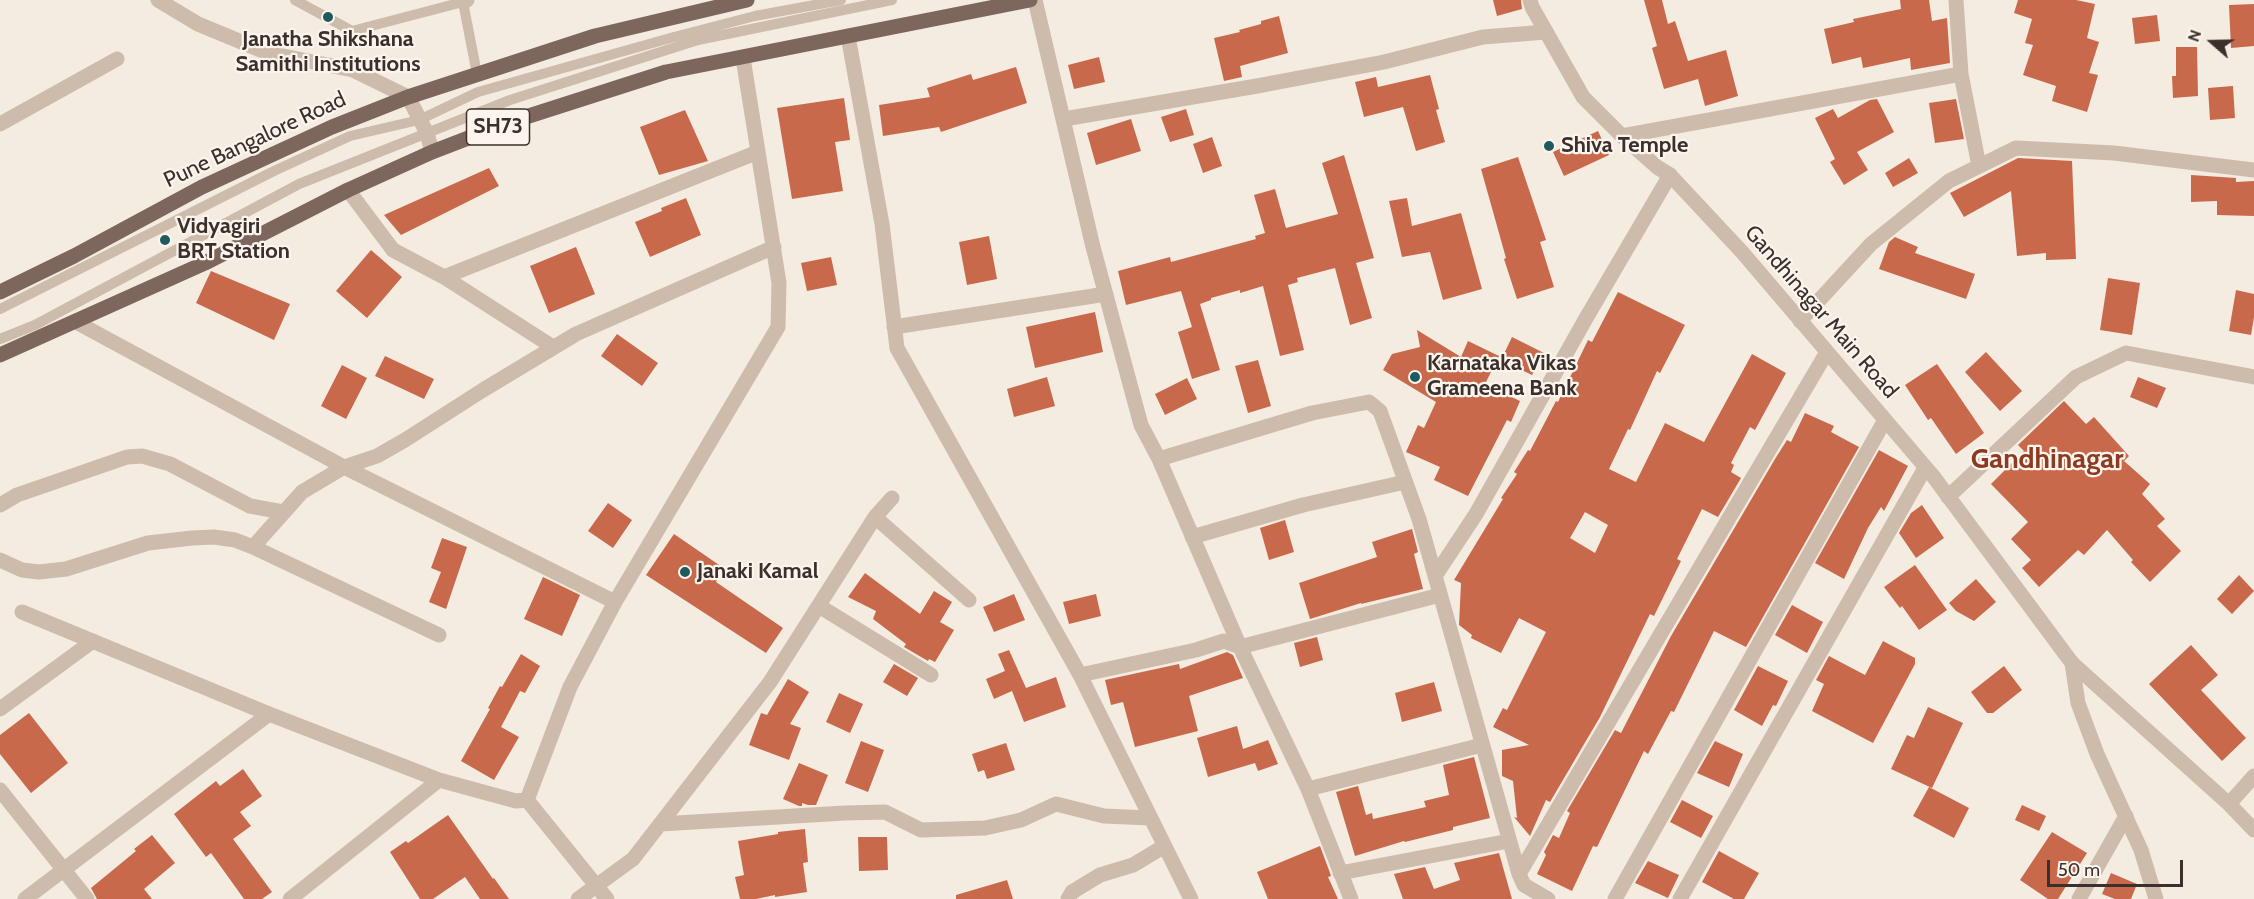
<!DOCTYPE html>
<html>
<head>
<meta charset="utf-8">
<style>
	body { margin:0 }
	#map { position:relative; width:2254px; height:899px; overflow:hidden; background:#f4ebe1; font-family:Cabin,sans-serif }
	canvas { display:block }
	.north { position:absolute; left:2182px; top:12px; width:60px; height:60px; -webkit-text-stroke:4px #fbf5ee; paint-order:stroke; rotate:290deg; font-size:16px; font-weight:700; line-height:24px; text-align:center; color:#3b302b }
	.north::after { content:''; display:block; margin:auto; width:21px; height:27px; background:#3b302b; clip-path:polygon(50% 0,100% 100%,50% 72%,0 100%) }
	.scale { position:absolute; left:2047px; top:860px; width:136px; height:27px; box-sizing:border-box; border:3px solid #3b302b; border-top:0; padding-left:8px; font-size:18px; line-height:21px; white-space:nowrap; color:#3b302b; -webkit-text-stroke:4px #fbf5ee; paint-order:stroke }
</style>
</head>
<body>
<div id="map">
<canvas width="2254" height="899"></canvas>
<div class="north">N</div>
<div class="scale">50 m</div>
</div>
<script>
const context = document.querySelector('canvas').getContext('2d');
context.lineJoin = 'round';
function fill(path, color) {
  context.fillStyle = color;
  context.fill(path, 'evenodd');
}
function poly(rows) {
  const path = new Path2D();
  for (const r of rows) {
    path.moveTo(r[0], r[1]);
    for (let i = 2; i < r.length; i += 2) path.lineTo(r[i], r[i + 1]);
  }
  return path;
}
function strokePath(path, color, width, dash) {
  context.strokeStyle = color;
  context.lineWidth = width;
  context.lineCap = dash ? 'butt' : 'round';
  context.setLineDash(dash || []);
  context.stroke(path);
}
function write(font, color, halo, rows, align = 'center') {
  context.font = font + ' Cabin,sans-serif';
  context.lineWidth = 4.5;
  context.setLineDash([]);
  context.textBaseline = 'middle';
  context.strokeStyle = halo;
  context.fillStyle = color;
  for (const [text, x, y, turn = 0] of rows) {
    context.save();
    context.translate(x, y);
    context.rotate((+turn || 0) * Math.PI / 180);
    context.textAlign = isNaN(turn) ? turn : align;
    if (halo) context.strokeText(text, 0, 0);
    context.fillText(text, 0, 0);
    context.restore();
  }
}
fill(poly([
	[1493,0,1521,0,1522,9,1497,16],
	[1644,0,1662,0,1668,24,1675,21,1688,61,1726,50,1738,96,1705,106,1698,79,1664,89,1652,48,1657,46],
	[1900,0,1929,0,1932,21,1947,18,1950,63,1911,70,1910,58,1863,68,1861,57,1832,64,1824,29,1854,22,1853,19,1901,9],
	[2018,0,2076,0,2095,4,2087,38,2099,42,2089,73,2098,75,2087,112,2052,101,2056,86,2023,75,2033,45,2025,43,2032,19,2014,13],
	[2254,4,2254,46,2231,48,2229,5],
	[2157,15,2160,41,2135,44,2132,18],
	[1279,16,1288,53,1240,66,1242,77,1224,81,1214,38,1240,32,1239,30,1261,24,1261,21],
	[2176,47,2197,47,2198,96,2173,98,2172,76,2176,76],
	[1099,57,1105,82,1074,89,1068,65],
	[1016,67,1027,103,941,132,939,127,883,136,879,105,930,97,927,88,971,74,973,80],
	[1430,75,1439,109,1436,110,1445,142,1416,151,1403,107,1364,117,1355,82,1376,77,1378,87],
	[2233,86,2235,118,2210,120,2208,88],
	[844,98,850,140,835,142,843,191,792,199,777,108],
	[1877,99,1894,132,1857,152,1868,170,1844,185,1830,162,1835,159,1815,118,1833,109,1838,118,1870,100],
	[1956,99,1964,139,1935,143,1929,103],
	[1186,109,1194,135,1170,142,1161,117],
	[685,110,708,161,659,175,640,127],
	[1131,119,1141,151,1096,165,1087,133],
	[1598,131,1609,155,1564,176,1553,152],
	[1212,137,1222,166,1203,173,1193,144],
	[1344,155,1374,258,1356,263,1372,318,1350,325,1335,268,1297,278,1298,282,1288,285,1304,350,1280,356,1263,286,1240,293,1240,290,1211,298,1211,300,1200,304,1220,370,1192,379,1178,332,1192,327,1181,291,1126,305,1118,271,1170,257,1171,262,1256,239,1255,236,1265,233,1254,195,1275,189,1286,228,1338,214,1322,163],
	[1518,157,1546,240,1540,242,1554,287,1517,299,1504,259,1506,258,1481,169],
	[1909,158,1918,173,1893,187,1885,173],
	[2018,158,2072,161,2076,259,2046,260,2046,253,2017,256,2011,191,1964,217,1950,193],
	[489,168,499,186,401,235,384,215],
	[2191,175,2236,178,2236,182,2254,181,2254,216,2217,215,2217,201,2191,202],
	[686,198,701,235,650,257,635,222,662,211,661,208],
	[1407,198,1412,226,1461,213,1482,289,1443,300,1430,252,1402,257,1389,201],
	[989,236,997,279,967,285,959,242],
	[1895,237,1918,247,1915,253,1975,274,1966,299,1879,269,1889,242],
	[576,247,595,294,549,313,530,266],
	[371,250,402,277,367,318,336,291],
	[831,257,837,285,807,291,801,263],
	[211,271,290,304,274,340,196,303],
	[2108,278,2140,283,2132,335,2100,330],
	[2236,290,2254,294,2254,317,2251,335,2229,331],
	[1618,292,1685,325,1660,373,1657,371,1630,430,1628,429,1609,469,1636,482,1665,423,1704,442,1752,354,1786,373,1755,430,1750,427,1731,463,1734,465,1731,472,1741,478,1718,517,1702,509,1677,559,1681,561,1654,616,1650,614,1600,717,1550,802,1546,800,1530,836,1514,817,1517,818,1513,781,1502,776,1502,750,1529,745,1493,727,1503,708,1507,710,1546,632,1519,618,1501,653,1471,638,1472,635,1459,625,1461,583,1454,580,1503,499,1501,498,1517,474,1514,472,1528,450,1530,451,1556,401,1558,402,1588,340,1592,342],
	[1585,512,1608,525,1595,553,1570,538],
	[1095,312,1103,352,1035,368,1026,327],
	[1417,330,1461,357,1468,341,1499,356,1485,384,1520,401,1511,422,1507,420,1468,496,1434,480,1440,467,1406,452,1418,425,1424,428,1436,402,1383,370,1392,354,1420,347],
	[617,334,658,363,642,386,601,356],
	[1512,337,1544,353,1532,375,1501,360],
	[1986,352,2022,391,2000,411,1965,372],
	[385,356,434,379,424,399,375,376],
	[1258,360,1271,406,1248,413,1235,366],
	[1937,364,1984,433,1956,454,1931,418,1928,420,1905,385],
	[342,365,367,378,346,419,321,406],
	[1047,377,1055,406,1014,417,1007,389],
	[2138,377,2166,388,2157,408,2130,397],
	[1187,378,1197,399,1165,415,1155,394],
	[2064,401,2086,424,2094,417,2129,456,2124,461,2150,484,2142,494,2165,519,2157,526,2181,551,2150,582,2131,562,2133,560,2107,530,2084,555,2078,550,2039,587,2022,568,2031,560,2011,539,2028,522,1991,484,2024,451,2018,445],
	[1805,413,1834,426,1831,432,1859,447,1758,626,1746,647,1714,631,1674,712,1671,711,1648,754,1644,751,1597,847,1593,846,1572,891,1537,874,1546,855,1544,852,1553,835,1559,838,1570,813,1567,811,1615,730,1621,733,1671,636,1775,459,1787,440,1791,442],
	[1879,450,1908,466,1884,511,1881,507,1868,528,1844,579,1815,563],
	[608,503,632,520,613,548,588,531],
	[1922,505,1944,538,1916,558,1899,533,1911,513],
	[1285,520,1294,552,1269,560,1260,528],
	[1412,529,1418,552,1414,554,1423,589,1361,604,1361,603,1310,619,1299,583,1377,557,1372,542],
	[674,534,725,569,716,582,783,628,766,653,646,575],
	[442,538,467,547,446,609,429,602,441,572,431,568],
	[1915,565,1947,610,1919,630,1902,606,1900,608,1884,587],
	[865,573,920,614,934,591,952,602,940,622,954,630,935,662,929,659,928,661,904,647,906,644,873,619,876,611,848,597],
	[2239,575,2254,591,2232,614,2217,599],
	[543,577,580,595,562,636,524,619],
	[1976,579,1996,602,1974,621,1956,611,1949,603],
	[1014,594,1025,620,994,632,983,607],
	[1096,594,1101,616,1069,624,1063,602],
	[1792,605,1823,622,1807,653,1775,635],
	[1317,637,1323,660,1300,667,1294,643],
	[1883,641,1915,658,1915,664,1873,743,1812,711,1824,684,1816,680,1829,656,1865,675],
	[2191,645,2218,675,2201,690,2246,738,2222,761,2149,684],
	[1009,650,1026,688,1056,677,1066,707,1024,722,1012,691,994,699,986,679,1005,671,998,654],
	[1227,652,1233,655,1243,678,1189,696,1198,731,1135,747,1123,702,1111,705,1105,680,1179,664,1180,669],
	[521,654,540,666,525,693,520,691,501,727,519,737,494,780,461,761,490,709,488,708,500,686,502,687],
	[894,664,918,678,907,696,883,682],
	[1758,666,1788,681,1776,706,1773,705,1762,726,1734,710],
	[2004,666,2022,690,1993,713,1987,713,1971,692],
	[788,679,809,692,790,724,801,728,789,760,749,745,761,713,767,715],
	[1434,682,1442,711,1402,722,1395,693],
	[839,693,863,704,850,733,826,722],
	[1928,707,1963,723,1932,788,1891,769,1907,735,1914,738],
	[29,713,68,763,31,793,0,754,0,735],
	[1237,726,1243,749,1268,740,1278,764,1258,771,1255,763,1208,777,1197,738],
	[861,741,884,750,868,792,845,783],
	[1715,741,1743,754,1729,787,1697,773],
	[1006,743,1015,770,987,779,984,770,978,772,972,754],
	[1474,757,1490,818,1453,827,1453,830,1405,842,1404,841,1355,856,1336,792,1358,786,1366,815,1372,813,1373,819,1426,807,1424,801,1449,795,1443,765],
	[799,763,828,775,816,805,808,805,802,803,802,806,799,806,783,799],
	[243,769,262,796,240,812,251,826,233,839,272,892,262,899,244,899,211,853,206,857,174,814,216,781,220,786],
	[1929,787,1969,808,1954,838,1913,816],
	[1682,800,1713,816,1701,838,1670,822],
	[2022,805,2046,816,2039,831,2015,820],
	[448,815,493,879,494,878,509,899,480,899,465,877,433,899,420,899,390,852,406,841,408,843],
	[805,829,808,862,803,863,807,892,775,897,775,895,756,899,740,899,735,877,744,875,738,841,778,834,778,832],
	[2052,832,2087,853,2058,899,2048,899,2020,880],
	[152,835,175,863,144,889,152,899,97,899,91,888,136,851,134,849],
	[858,837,887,837,888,870,859,871],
	[1320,846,1330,873,1331,876,1328,877,1338,899,1268,899,1257,872],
	[1719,851,1759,873,1744,899,1734,899,1702,882],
	[1499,853,1512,899,1403,899,1394,874,1425,867,1434,889,1460,880,1454,863],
	[1648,861,1679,875,1668,898,1635,883],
	[2111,873,2137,884,2131,899,2115,899,2102,894],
	[1007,880,1013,899,956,899,956,895]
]), '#c8694b');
strokePath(poly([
	[295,0,352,31,463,2,477,74],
	[0,309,274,171,350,136,419,120,478,92,674,37,755,16,841,0],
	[0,339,35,325,299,184,510,100,698,40,892,0]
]), '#cdbbac', 10);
strokePath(poly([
	[158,0,198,24,268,53,353,70,408,97,427,133,432,152],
	[1035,0,1093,247,1141,425,1159,459,1240,647,1308,789,1351,899],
	[1956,0,1961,74,1979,166],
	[463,2,467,0],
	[848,36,882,224,897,348,1080,675,1191,899],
	[1064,119,1257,86,1384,62,1483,37,1546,32],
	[0,124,117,59],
	[1622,136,1961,74],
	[348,190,393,250,444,277,553,347],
	[444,277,758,152],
	[1800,321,1871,244,1949,181,2016,148,2114,153,2254,170],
	[76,322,344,467,615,602],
	[894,327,1106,294],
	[1159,459,1312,413,1369,402,1380,411,1419,519,1519,874,1524,885,1548,899],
	[1948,497,2076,377,2126,353,2254,377],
	[0,505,17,495,127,457,142,456,170,464,250,506,283,512],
	[875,517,969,600],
	[1192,537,1303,505,1405,482],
	[253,547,439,635],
	[0,560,22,570,39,572,66,569,148,543,192,538,214,537,235,540,253,547,302,492,344,467,377,456,405,440,483,390,576,334,774,247],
	[1435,576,1476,514,1585,320,1670,175],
	[819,606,931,675],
	[22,612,269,714],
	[2072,663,2229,804,2254,776],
	[1080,675,1196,650,1224,641,1240,647,1440,595],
	[0,709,93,641],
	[1308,789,1482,745],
	[0,790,87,899],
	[527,800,607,899],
	[2229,804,2254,830],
	[660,824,845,813,885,812,921,830,985,828,1021,820,1056,804,1104,816,1150,818],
	[1340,873,1509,841],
	[1519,874,1827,352],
	[25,899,269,714,439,780,516,801,527,800,570,687,615,602,778,327,779,283,743,58],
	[290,899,439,780],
	[578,899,633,859,770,682,875,517,892,498],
	[1068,899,1072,892,1100,875,1133,865,1163,847],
	[1615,899,1885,420],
	[1680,899,1925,468],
	[2079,899,2126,816]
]), '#cdbbac', 15);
strokePath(poly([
	[1530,0,1532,7,1583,97,1622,136,1657,167,1670,175,1742,252,1933,476,2072,663,2078,703,2097,754,2141,850,2156,899]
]), '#cdbbac', 15);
strokePath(poly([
	[0,292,74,256,202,187,332,127,408,97,595,36,747,0],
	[0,355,205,263,348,190,432,152,510,122,666,72,1030,0]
]), '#7d675c', 15);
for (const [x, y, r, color] of [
	[328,17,6,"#1f5a5e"],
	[1549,146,6,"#1f5a5e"],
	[165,240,6,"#1f5a5e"],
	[1415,377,6,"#1f5a5e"],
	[685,572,6,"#1f5a5e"]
]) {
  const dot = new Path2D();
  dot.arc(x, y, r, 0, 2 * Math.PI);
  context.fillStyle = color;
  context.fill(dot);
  strokePath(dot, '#fbf5ee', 2);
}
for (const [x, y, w] of [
	[498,127,63]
]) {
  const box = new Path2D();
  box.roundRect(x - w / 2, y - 18, w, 36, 4.5);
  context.fillStyle = '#fbf5ee';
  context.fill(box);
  strokePath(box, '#3b302b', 1.5);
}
write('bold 21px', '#3b302b', null, [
	["SH73",498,127]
]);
write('bold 22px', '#3b302b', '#fbf5ee', [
	["Janatha Shikshana",328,40,"center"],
	["Samithi Institutions",328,65,"center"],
	["Shiva Temple",1561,146],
	["Vidyagiri",177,227],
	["BRT Station",177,252],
	["Karnataka Vikas",1427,364],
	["Grameena Bank",1427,389],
	["Janaki Kamal",697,572]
], 'left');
write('22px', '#3b302b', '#fbf5ee', [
	["Pune Bangalore Road",255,140,-25],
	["Gandhinagar Main Road",1821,312,49]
]);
write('bold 28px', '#8c3b22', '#fbf5ee', [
	["Gandhinagar",2047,460]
]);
</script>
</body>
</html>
